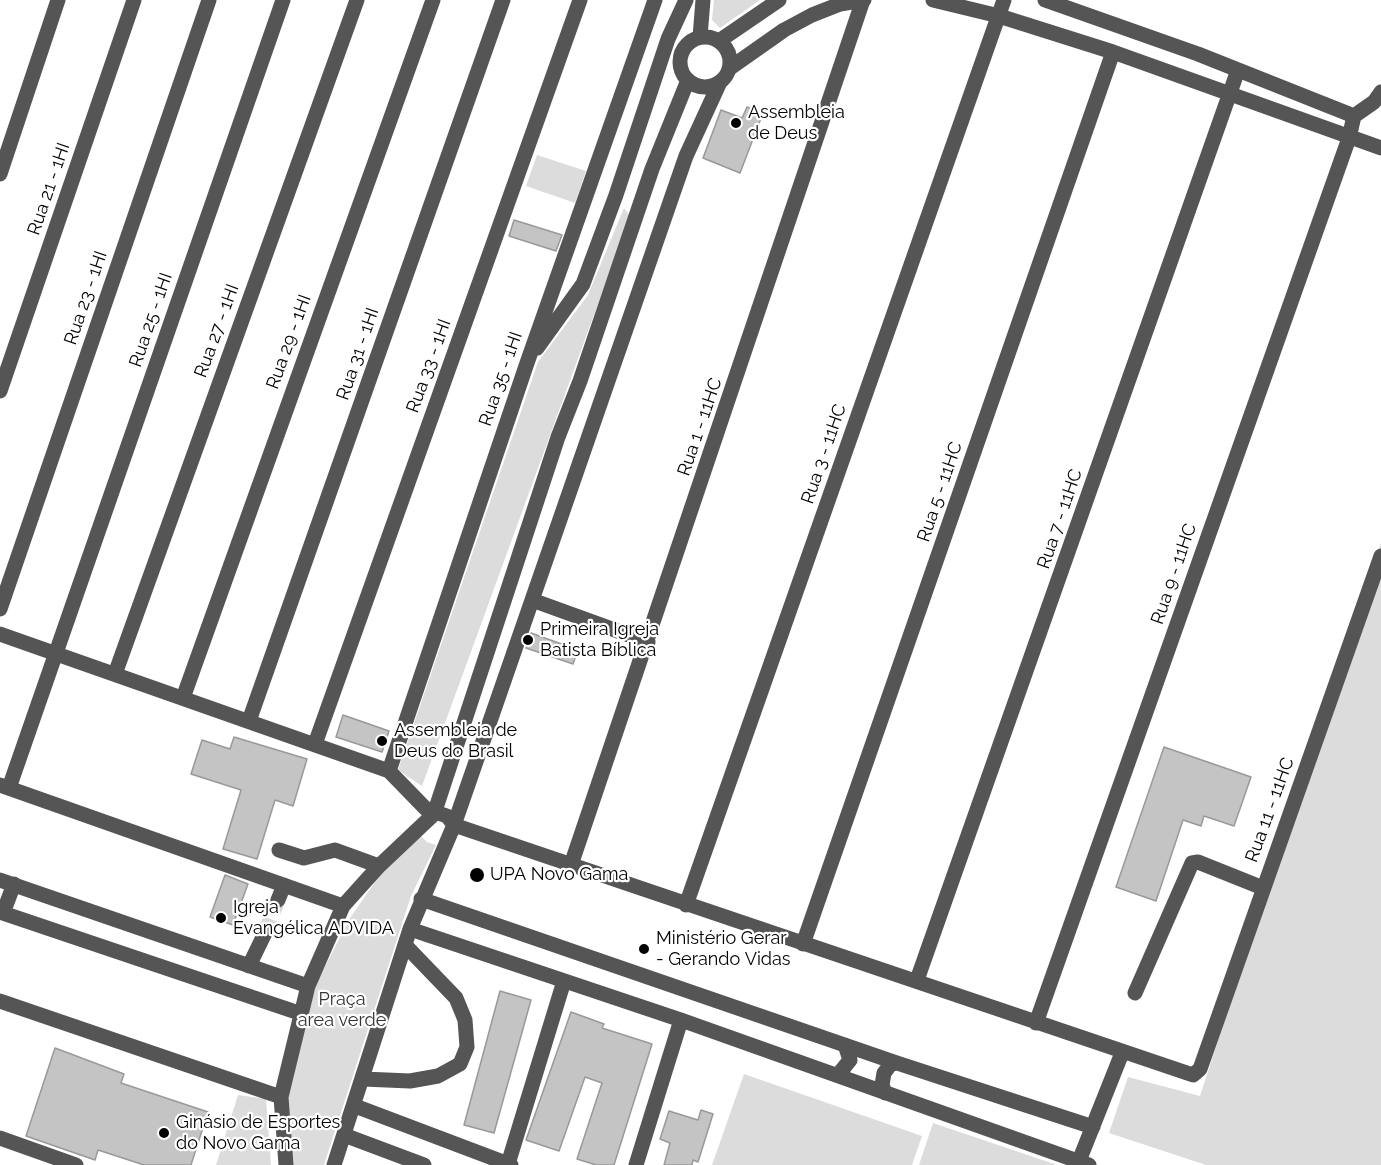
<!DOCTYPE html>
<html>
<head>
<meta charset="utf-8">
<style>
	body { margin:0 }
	canvas { display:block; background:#fff }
</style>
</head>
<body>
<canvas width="1381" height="1165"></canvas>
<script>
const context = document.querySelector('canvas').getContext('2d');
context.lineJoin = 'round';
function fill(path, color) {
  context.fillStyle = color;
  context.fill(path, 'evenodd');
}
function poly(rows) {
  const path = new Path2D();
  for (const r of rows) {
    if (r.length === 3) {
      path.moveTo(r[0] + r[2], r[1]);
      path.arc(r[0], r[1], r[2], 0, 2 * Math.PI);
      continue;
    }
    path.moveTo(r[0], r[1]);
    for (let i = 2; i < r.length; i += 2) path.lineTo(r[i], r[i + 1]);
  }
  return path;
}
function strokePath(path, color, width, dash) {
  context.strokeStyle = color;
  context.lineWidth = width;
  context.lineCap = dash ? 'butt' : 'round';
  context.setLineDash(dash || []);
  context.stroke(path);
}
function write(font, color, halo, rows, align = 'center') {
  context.font = font + ' Raleway,sans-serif';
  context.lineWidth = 4.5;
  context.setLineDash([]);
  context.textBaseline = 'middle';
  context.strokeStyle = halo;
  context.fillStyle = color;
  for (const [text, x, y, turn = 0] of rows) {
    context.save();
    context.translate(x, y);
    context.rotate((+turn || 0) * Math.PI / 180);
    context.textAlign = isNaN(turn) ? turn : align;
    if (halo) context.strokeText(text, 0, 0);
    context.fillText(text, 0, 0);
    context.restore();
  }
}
fill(poly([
	[714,0,760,0,720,28,712,20],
	[537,155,586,171,575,203,526,186],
	[624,208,630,216,422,786,398,770,538,362,588,295],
	[1381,543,1381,1165,1206,1165,1109,1133,1128,1077,1200,1096],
	[421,836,427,842,436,845,411,896,324,1165,291,1165,288,1093,296,1046,319,978,350,918,384,869],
	[744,1074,922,1136,912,1165,712,1165],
	[238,1095,266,1099,271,1165,216,1165],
	[933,1123,1057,1165,919,1165]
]), '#dcdcdc');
const building = poly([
	[747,107,763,113,740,173,703,158,721,110,742,118,747,107],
	[514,220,562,235,556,251,509,236,514,220],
	[531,633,578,650,573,664,526,648,531,633],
	[343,715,389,731,382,752,336,737,343,715],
	[234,737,307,759,293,806,275,800,257,859,223,849,241,790,191,774,202,740,230,749,234,737],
	[1164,747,1251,777,1234,826,1204,816,1201,826,1183,820,1156,901,1116,887,1164,747],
	[225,875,248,884,233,925,210,917,225,875],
	[500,991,531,1000,494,1133,464,1125,500,991],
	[571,1012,604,1024,602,1028,652,1044,614,1165,596,1165,577,1159,602,1083,585,1077,559,1151,526,1140,571,1012],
	[55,1048,124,1074,121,1083,208,1112,191,1165,144,1165,98,1150,95,1160,26,1136,55,1048],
	[701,1110,713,1114,698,1162,693,1160,692,1165,664,1165,670,1143,660,1139,669,1111,698,1120,701,1110]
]);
fill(building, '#c4c4c4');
strokePath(building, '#999', 1.5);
strokePath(poly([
	[265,933,278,900]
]), '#d9d9d9', 15, [15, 8]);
strokePath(poly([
	[933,0,999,16,1113,52,1381,148],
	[1045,0,1198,54,1354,116],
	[705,62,25],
	[700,37,703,0],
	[719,41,779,0],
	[730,68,784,30,812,15,840,4,864,0],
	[0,174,58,0],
	[537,348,583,284,616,195,668,39,686,0],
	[0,391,134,0],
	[532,600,648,642],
	[0,609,209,0],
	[0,634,389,771,426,809,447,816,454,825,1193,1075,1200,1069,1381,556],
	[115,674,357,0],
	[183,698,433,0],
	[249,721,503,0],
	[315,744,580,0],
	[389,771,527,363,655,0],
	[0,785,343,906],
	[9,788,283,0],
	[279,850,304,858,335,850,379,866],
	[571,865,863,0],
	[0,880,308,986],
	[421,899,897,1063,1093,1127],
	[278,900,284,885],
	[686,905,1004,0],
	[0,912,299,1013],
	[3,913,14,884],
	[410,929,681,1020,1089,1165],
	[803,944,1113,52],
	[249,966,265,933],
	[917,980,1238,70],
	[1135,993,1192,863,1198,862,1263,888],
	[0,1001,281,1097],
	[1036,1023,1349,138,1354,116,1374,102,1381,92],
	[838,1075,850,1060,845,1045],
	[363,1079,410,1081,438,1076,460,1064,467,1047,465,1020,456,998,405,945],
	[885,1093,882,1085,884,1073,891,1064,897,1063],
	[355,1106,511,1165],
	[344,1135,424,1165],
	[0,1138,76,1165],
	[1079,1161,1122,1053],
	[508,1164,564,981],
	[286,1165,281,1097,308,986,343,906,379,866,434,814,558,437,580,381,652,169,688,80],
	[334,1165,410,929,454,825,686,156,720,82],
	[636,1165,681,1020]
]), '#555', 15);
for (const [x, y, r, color] of [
	[736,123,6,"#000"],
	[528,640,6,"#000"],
	[382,741,6,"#000"],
	[477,875,8,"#000"],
	[221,918,6,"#000"],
	[644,949,6,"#000"],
	[164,1133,6,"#000"]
]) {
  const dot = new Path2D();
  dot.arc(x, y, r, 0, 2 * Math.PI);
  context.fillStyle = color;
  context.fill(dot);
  strokePath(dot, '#fff', 2);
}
write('18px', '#000', '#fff', [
	["Assembleia",748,113],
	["de Deus",748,134],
	["Primeira Igreja",540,630],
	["Batista Bíblica",540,651],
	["Assembleia de",394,731],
	["Deus do Brasil",394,752],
	["UPA Novo Gama",490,875],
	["Igreja",233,908],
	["Evangélica ADVIDA",233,929],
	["Ministério Gerar",656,939],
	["- Gerando Vidas",656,960],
	["Ginásio de Esportes",176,1123],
	["do Novo Gama",176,1144]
], 'left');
write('18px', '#000', '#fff', [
	["Rua 21 - 1HI",49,189,-71],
	["Rua 23 - 1HI",86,298,-71],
	["Rua 25 - 1HI",151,320,-71],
	["Rua 27 - 1HI",217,331,-70],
	["Rua 29 - 1HI",289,342,-70],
	["Rua 31 - 1HI",358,354,-71],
	["Rua 33 - 1HI",429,366,-70],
	["Rua 35 - 1HI",501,379,-71],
	["Rua 1 - 11HC",700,427,-71],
	["Rua 3 - 11HC",824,454,-71],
	["Rua 5 - 11HC",940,492,-71],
	["Rua 7 - 11HC",1060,519,-71],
	["Rua 9 - 11HC",1174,574,-71],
	["Rua 11 - 11HC",1270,810,-70]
]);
write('18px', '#333', '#fff', [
	["Praça",342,1000],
	["area verde",342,1021]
]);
</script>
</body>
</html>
